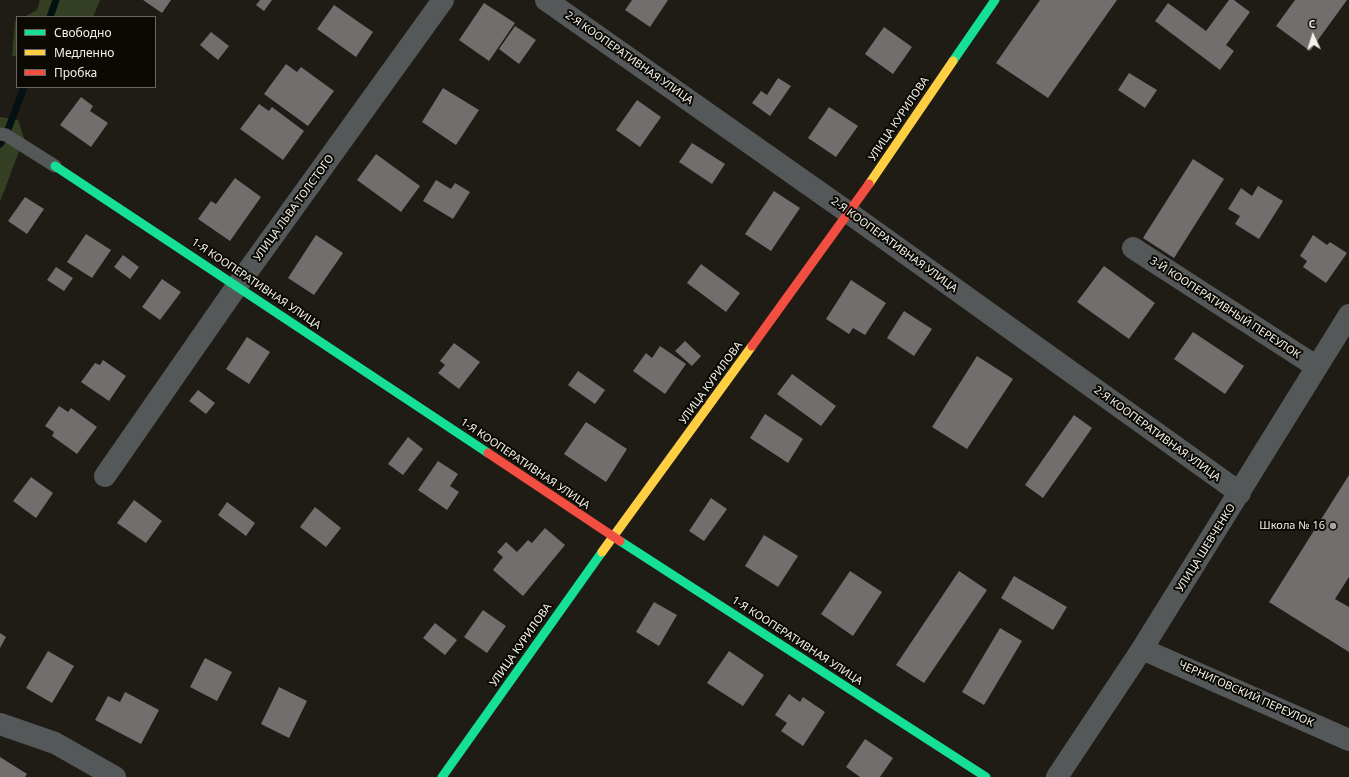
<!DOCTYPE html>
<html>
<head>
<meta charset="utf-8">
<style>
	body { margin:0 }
	#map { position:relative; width:1349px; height:777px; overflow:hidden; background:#1e1c15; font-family:"Noto Sans",sans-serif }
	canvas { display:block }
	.legend { position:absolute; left:16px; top:16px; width:140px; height:72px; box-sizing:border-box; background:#0a0904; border:1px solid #68665f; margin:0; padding:5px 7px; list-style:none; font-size:12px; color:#f4f1e8 }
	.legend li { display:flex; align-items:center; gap:8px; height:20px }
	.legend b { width:20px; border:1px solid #68665f }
	.north { position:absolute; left:1293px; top:16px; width:40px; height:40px; -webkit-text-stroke:3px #0a0904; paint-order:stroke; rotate:356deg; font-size:11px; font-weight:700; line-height:16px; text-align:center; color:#f4f1e8 }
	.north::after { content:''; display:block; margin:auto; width:14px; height:18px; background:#f4f1e8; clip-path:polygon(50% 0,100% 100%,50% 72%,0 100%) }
</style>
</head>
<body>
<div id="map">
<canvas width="1349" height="777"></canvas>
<ul class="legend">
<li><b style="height:5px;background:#16e098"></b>Свободно</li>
<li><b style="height:5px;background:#ffcf43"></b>Медленно</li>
<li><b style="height:5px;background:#f24e42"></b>Пробка</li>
</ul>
<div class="north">С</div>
</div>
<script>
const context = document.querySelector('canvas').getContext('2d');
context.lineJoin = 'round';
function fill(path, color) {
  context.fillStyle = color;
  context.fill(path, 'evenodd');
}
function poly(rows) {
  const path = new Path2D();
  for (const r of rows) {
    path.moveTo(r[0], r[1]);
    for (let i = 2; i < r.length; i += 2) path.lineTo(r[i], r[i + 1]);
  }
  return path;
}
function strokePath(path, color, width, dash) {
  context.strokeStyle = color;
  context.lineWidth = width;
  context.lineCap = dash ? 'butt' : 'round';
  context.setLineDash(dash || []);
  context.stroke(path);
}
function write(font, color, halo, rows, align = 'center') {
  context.font = font + ' "Noto Sans",sans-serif';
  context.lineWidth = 4;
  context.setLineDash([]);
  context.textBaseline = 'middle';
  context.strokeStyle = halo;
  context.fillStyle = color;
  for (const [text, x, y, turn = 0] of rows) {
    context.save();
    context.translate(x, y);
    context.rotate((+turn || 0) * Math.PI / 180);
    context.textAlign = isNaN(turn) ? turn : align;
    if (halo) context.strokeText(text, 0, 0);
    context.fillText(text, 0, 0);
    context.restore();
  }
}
fill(poly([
	[40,0,100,0,93,17,24,17,37,10],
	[15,21,17,21,17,56,12,56],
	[0,117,18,120,24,138,0,202]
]), '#343f23');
strokePath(poly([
	[50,17,56,0],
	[0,144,6,135,24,87]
]), '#031112', 7);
fill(poly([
	[143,0,171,0,162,13],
	[260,0,272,0,264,11,256,5],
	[632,0,668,0,650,27,625,10],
	[1040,0,1117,0,1048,98,996,63],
	[1229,0,1234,0,1250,12,1226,45,1234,51,1220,70,1155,21,1168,3,1206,31],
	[1295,0,1347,0,1310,51,1276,26],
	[484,3,515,23,489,61,459,40],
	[334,5,373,32,356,57,317,29],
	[515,26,536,40,519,64,499,49],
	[884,27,912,47,893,74,865,54],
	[211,32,229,46,218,60,200,45],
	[286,64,297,72,301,67,334,91,308,126,264,94],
	[1129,73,1157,90,1145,108,1118,90],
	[778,78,791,86,770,116,752,103,761,91,767,95],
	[443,88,479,110,456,145,422,122],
	[81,97,93,106,90,111,108,123,91,147,60,125],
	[637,100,661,117,640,147,616,130],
	[259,104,269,111,272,107,304,131,283,160,240,129],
	[829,107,858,126,836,157,808,138],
	[692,143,725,164,712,184,679,162],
	[376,154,420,186,401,212,357,180],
	[1193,159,1224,179,1174,258,1143,238],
	[235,178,261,197,230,241,198,219,211,201,216,204],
	[436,180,451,189,455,183,470,192,453,219,423,201],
	[1258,186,1283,201,1259,239,1235,224,1240,216,1228,209,1241,188,1252,196],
	[774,191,800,208,771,251,745,234],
	[25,197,44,209,27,234,8,221],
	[86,234,111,250,92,278,67,262],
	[316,235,343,253,314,295,288,278],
	[1313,235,1327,245,1330,242,1347,253,1326,283,1303,267,1307,261,1300,256],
	[123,255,139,267,130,279,114,267],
	[701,264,740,293,726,312,687,283],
	[1104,266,1155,303,1129,339,1077,302],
	[56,267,73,278,64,291,47,280],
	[162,279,181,292,160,320,142,307],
	[851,280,886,303,865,335,853,328,849,334,826,319],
	[904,311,932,329,914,356,887,338],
	[1193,332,1244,366,1225,394,1174,359],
	[247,337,270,352,249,384,226,369],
	[685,341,701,356,692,366,675,351],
	[454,343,480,362,459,389,438,373,445,365,440,361],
	[660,346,686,364,665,394,633,371,646,353,652,358],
	[977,356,1013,379,967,449,932,427],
	[103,360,126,376,109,401,81,382,95,363,100,365],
	[578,371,605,390,595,404,568,385],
	[792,374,836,406,821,426,777,394],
	[198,390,215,403,206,414,189,401],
	[59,406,68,412,71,408,97,427,77,454,52,436,54,432,45,426],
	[765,414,803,439,788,463,750,438],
	[1074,415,1092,428,1043,498,1025,485],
	[586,422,627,449,606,482,564,454],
	[408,437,423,449,403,475,388,464],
	[438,461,458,474,450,486,459,492,447,510,418,490],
	[1349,475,1349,577,1335,599,1349,607,1349,652,1269,602],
	[31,477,53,493,36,518,13,501],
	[711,498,727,509,704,541,689,531],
	[134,500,162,521,146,543,117,523],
	[227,502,255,523,246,536,218,515],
	[315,507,341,528,326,547,300,527],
	[545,528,565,545,523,596,493,570,503,557,497,552,506,542,517,552,528,540,532,543],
	[764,535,798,556,778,587,745,566],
	[850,571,882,592,853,636,821,614],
	[959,571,987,590,924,683,896,665],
	[1014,576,1067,607,1053,630,1001,598],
	[654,602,677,615,659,646,636,632],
	[483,610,506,626,487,653,464,637],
	[435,623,457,640,445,655,423,638],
	[1000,628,1022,641,984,705,962,692],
	[0,633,6,637,0,648],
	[48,651,74,666,52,703,26,688],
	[729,651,764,675,743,706,707,683],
	[205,658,232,672,217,701,190,687],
	[279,687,307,701,289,738,261,724],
	[125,692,159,710,141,744,95,720,108,696,120,702],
	[789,694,800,702,803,697,825,712,803,746,781,731,787,723,775,715],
	[865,739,893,758,880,777,860,777,846,767],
	[0,757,27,774,25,777,0,777]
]), '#726e6d');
strokePath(poly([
	[0,134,6,135,55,166]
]), '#545859', 13);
strokePath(poly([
	[546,0,849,213,1240,493],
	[1133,248,1317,367],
	[105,476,237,286,443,0],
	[1142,649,1349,740],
	[0,724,55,743,115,777],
	[1057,777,1142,649,1349,315]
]), '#545859', 22);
strokePath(poly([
	[953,61,995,0],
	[55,166,488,453],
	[620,541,986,777],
	[442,777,602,552]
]), '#16e098', 9);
strokePath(poly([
	[869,184,953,61],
	[602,552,752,346]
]), '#ffcf43', 9);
strokePath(poly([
	[752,346,869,184],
	[488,453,620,541]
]), '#f24e42', 9);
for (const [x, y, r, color] of [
	[1333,526,4,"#a9a69e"]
]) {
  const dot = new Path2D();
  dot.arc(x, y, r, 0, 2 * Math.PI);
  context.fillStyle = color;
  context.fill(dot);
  strokePath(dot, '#0a0904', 1.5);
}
write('11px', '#f4f1e8', '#0a0904', [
	["2-Я КООПЕРАТИВНАЯ УЛИЦА",629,58,35],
	["УЛИЦА КУРИЛОВА",899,119,-56],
	["УЛИЦА ЛЬВА ТОЛСТОГО",294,208,-54],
	["2-Я КООПЕРАТИВНАЯ УЛИЦА",894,245,36],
	["1-Я КООПЕРАТИВНАЯ УЛИЦА",256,284,34],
	["3-Й КООПЕРАТИВНЫЙ ПЕРЕУЛОК",1225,308,33],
	["УЛИЦА КУРИЛОВА",711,383,-54],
	["2-Я КООПЕРАТИВНАЯ УЛИЦА",1157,434,36],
	["1-Я КООПЕРАТИВНАЯ УЛИЦА",525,464,34],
	["УЛИЦА ШЕВЧЕНКО",1206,548,-58],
	["1-Я КООПЕРАТИВНАЯ УЛИЦА",797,641,33],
	["УЛИЦА КУРИЛОВА",521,645,-55],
	["ЧЕРНИГОВСКИЙ ПЕРЕУЛОК",1246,694,24]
]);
write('11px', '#f4f1e8', '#0a0904', [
	["Школа № 16",1325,526]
], 'right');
</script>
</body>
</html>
